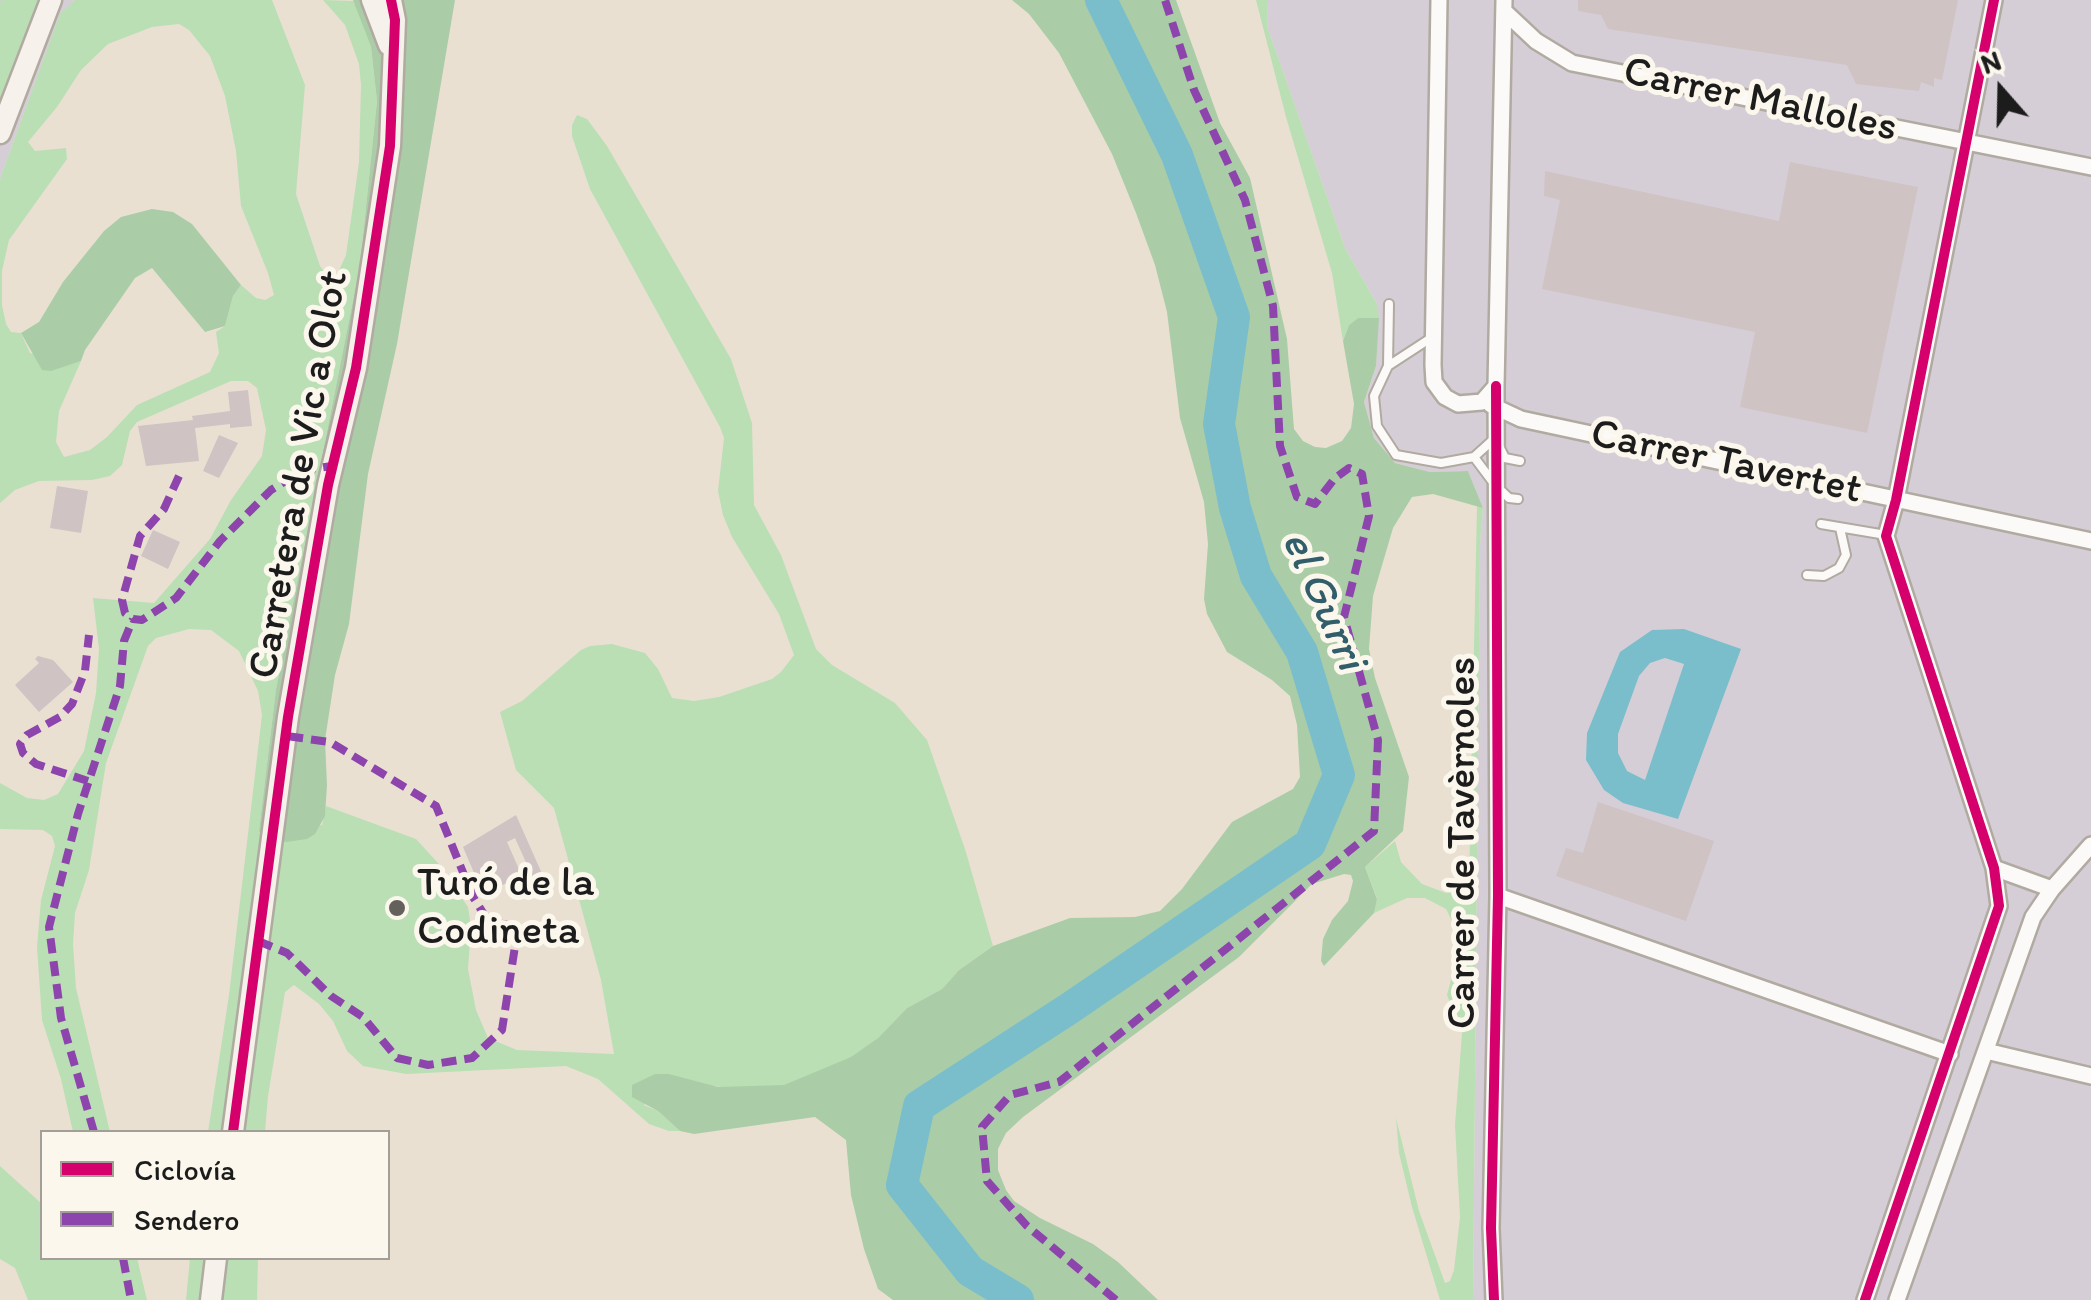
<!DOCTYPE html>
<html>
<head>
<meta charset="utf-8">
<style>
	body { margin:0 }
	#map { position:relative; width:2091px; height:1300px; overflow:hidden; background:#e9e0d2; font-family:Itim,sans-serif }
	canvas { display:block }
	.legend { position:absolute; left:40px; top:1130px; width:350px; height:130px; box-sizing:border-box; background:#fbf7ec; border:2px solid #a29f99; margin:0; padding:12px 18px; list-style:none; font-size:30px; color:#1c1c1c }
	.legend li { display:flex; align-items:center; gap:20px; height:50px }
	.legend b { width:50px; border:2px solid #a29f99 }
	.north { position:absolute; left:1951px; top:40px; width:100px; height:100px; -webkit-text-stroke:8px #fbf7ec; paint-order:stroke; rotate:340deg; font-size:28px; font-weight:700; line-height:40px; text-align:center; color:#1c1c1c }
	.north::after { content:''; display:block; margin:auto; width:35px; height:45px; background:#1c1c1c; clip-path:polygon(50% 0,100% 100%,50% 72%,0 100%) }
</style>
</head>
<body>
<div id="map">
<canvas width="2091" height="1300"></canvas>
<ul class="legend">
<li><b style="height:12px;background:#d6006c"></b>Ciclovía</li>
<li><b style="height:12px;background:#8e44ad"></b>Sendero</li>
</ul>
<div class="north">N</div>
</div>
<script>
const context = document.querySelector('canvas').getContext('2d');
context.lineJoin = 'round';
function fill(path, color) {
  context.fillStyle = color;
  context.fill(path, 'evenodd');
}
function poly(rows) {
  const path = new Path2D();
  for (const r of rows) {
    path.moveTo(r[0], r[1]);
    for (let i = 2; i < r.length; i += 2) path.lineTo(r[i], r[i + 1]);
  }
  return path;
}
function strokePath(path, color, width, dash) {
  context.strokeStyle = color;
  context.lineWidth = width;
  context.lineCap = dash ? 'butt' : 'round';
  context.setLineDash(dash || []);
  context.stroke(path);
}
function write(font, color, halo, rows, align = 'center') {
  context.font = font + ' Itim,sans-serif';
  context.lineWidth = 10;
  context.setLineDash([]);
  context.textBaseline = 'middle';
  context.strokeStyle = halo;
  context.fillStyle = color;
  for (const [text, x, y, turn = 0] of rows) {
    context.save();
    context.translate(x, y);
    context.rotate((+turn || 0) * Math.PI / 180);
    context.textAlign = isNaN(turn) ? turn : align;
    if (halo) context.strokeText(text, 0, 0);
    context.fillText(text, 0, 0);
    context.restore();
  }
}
fill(poly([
	[0,0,75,0,60,15,0,179],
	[1268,0,2091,0,2091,1300,1473,1300,1480,543,1483,508,1468,471,1430,472,1395,463,1374,438,1364,402,1376,366,1377,304,1345,248,1267,26]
]), '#d6ced6');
fill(poly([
	[1,0,41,0,0,99,0,4],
	[75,0,272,0,305,85,296,194,320,266,326,274,337,275,346,255,359,162,361,85,359,64,345,25,323,0,354,1,371,47,377,101,360,265,276,689,259,831,322,825,326,806,416,839,438,863,468,907,471,927,468,969,476,1010,488,1038,517,1050,614,1054,601,980,554,808,516,770,500,712,522,701,581,650,590,646,612,644,645,653,658,669,672,698,694,701,719,697,772,679,781,672,794,655,779,614,732,537,723,515,718,491,724,438,720,427,590,189,572,136,572,125,577,115,587,119,607,146,731,359,752,423,754,505,781,555,816,649,832,665,895,703,927,740,965,849,993,946,959,970,942,989,907,1008,878,1038,851,1058,825,1070,784,1086,744,1089,699,1085,669,1074,644,1105,658,1111,680,1131,669,1131,649,1124,598,1079,566,1066,406,1074,363,1066,347,1051,333,1021,319,1004,294,985,285,992,268,1096,265,1132,208,1132,229,995,262,715,258,691,239,651,211,630,189,629,156,638,148,646,106,763,89,870,75,913,73,944,76,988,110,1132,73,1132,61,1079,42,1020,37,947,41,900,55,846,52,836,43,830,0,829,0,783,27,798,44,800,58,794,84,751,96,693,99,649,93,598,154,603,210,539,231,500,262,456,266,430,257,388,248,381,231,381,137,422,130,431,122,465,110,476,92,480,39,481,15,490,0,503,0,179,60,14],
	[179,24,189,30,210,56,225,96,236,151,241,206,268,273,274,295,265,300,256,298,241,285,233,296,225,326,216,332,219,353,210,372,137,405,107,437,90,450,64,457,56,442,59,411,81,361,70,364,30,353,21,333,11,332,6,324,2,305,2,271,9,240,67,159,66,148,35,151,28,142,57,107,81,70,108,44,152,27],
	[1256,0,1268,0,1267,26,1345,248,1377,304,1379,318,1358,318,1349,325,1343,341,1332,273,1286,117],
	[1477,506,1483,508,1480,543,1473,1300,1440,1300,1412,1207,1399,1153,1396,1118,1419,1211,1445,1283,1450,1281,1454,1270,1460,1217,1455,1125,1462,1034,1447,995,1457,957,1456,929,1446,909,1425,898,1407,898,1374,913,1377,898,1365,867,1395,841,1401,862,1422,884,1446,893,1462,890,1469,882],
	[0,1166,42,1204,42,1258,137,1258,147,1300,28,1300,15,1268,0,1259],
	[190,1258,258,1258,257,1300,186,1300]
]), '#badfb4');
fill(poly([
	[353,0,455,0,397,344,368,474,349,624,335,675,325,740,327,785,325,816,315,834,307,839,286,842,259,831,276,689,360,265,377,101,371,47],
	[1012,0,1176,0,1220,123,1250,178,1287,339,1294,429,1303,441,1315,447,1326,448,1342,441,1351,428,1354,404,1343,341,1349,325,1358,318,1379,318,1376,366,1364,402,1374,438,1395,463,1430,472,1468,471,1483,508,1433,494,1412,497,1393,528,1373,596,1369,649,1375,678,1409,777,1403,831,1365,867,1377,899,1374,913,1324,966,1321,961,1323,939,1332,920,1348,901,1353,881,1351,875,1344,874,1312,884,1239,957,1023,1117,1006,1133,998,1149,998,1170,1006,1190,1014,1201,1040,1218,1093,1244,1118,1262,1158,1300,893,1300,878,1289,864,1249,851,1195,846,1140,815,1117,694,1134,680,1131,658,1111,632,1097,632,1085,655,1074,669,1074,718,1087,784,1085,851,1057,878,1038,907,1008,942,989,959,970,993,946,1070,918,1135,917,1160,911,1182,889,1232,822,1293,789,1300,777,1297,725,1290,696,1272,680,1227,652,1207,614,1204,599,1208,544,1204,502,1180,418,1167,312,1155,265,1136,213,1112,154,1059,53,1029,14],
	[152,209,173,212,192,224,241,285,233,296,225,326,205,332,152,268,135,278,85,350,81,361,51,371,42,370,21,333,39,322,63,282,104,231,121,217]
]), '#aacda7');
fill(poly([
	[1684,629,1741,649,1678,819,1623,803,1604,790,1586,760,1587,733,1620,652,1652,630],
	[1665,658,1684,664,1645,780,1627,771,1618,753,1618,734,1639,676,1650,663]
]), '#7abecc');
strokePath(poly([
	[1018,1300,970,1271,902,1185,919,1106,1070,1008,1310,844,1339,775,1302,652,1256,576,1235,508,1219,424,1234,317,1177,155,1101,0]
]), '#7abecc', 32);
fill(poly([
	[1578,0,1958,0,1942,80,1934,78,1934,87,1921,82,1919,91,1856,84,1847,65,1608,29,1601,15,1578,11],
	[1790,162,1918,187,1867,433,1740,407,1755,332,1542,289,1560,200,1544,196,1545,171,1779,221],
	[248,390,252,426,230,428,230,424,195,428,199,461,146,466,138,426,193,420,192,416,230,411,228,392],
	[219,435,238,443,219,478,203,471],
	[57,486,88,491,81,533,50,528],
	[153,530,180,542,168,569,141,556],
	[38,656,53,660,73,682,39,712,15,685,39,663,35,659],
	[1598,802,1714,841,1686,921,1556,876,1566,848,1583,853],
	[516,815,547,885,538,889,515,838,507,842,522,876,483,894,463,847]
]), '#cfc3c3');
const lane = poly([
	[1434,336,1388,366,1374,396,1377,426,1396,455,1441,463,1474,457,1495,485,1509,498,1518,499],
	[1388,366,1389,304],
	[1474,457,1495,438,1505,458,1520,461],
	[1821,524,1886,535],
	[1807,575,1824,576,1839,568,1846,555,1840,528]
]);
const street = poly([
	[1439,0,1433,365,1434,382,1445,397,1458,404,1482,402,1496,386,1504,0],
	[1504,11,1536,41,1572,63,2091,167],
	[1491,405,1521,419,2091,541],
	[1994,868,2052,889],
	[1498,896,1950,1054],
	[1986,1051,2091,1076],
	[1494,1300,1491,1228,1498,896,1496,386],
	[1865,1300,1999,906,1994,868,1886,536,1896,500,1994,0],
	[1897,1300,2033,917,2052,889,2091,845]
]);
const secondary = poly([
	[372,0,389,45],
	[0,133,51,0],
	[233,1132,288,717,328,485,356,368,390,146,395,20,391,0],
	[211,1300,216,1258]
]);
strokePath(lane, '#b0aaa1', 12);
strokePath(street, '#b0aaa1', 20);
strokePath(secondary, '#b0aaa1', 25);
strokePath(lane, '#fcfaf8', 8);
strokePath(street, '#fcfaf8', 15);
strokePath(secondary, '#f6f1eb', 20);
strokePath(poly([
	[179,476,164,509,140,536,122,600,125,613,133,619,142,620,176,598,220,541,271,490,303,470,332,466],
	[88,781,36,764,23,753,20,744,27,735,60,717,72,704,85,671,89,635],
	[258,941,287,953,331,996,363,1017,397,1058,428,1065,472,1058,502,1030,518,927,497,923,485,916,473,897,436,806,330,742,286,736],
	[94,1132,61,1018,49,927,78,814,120,686,124,641,133,619],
	[123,1258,131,1300],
	[1116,1300,1027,1226,987,1181,982,1127,1010,1095,1059,1082,1374,831,1378,740,1344,617,1369,516,1362,474,1349,468,1335,478,1315,504,1297,497,1280,446,1273,306,1245,200,1194,90,1165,0]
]), '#8e44ad', 8, [15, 8]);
strokePath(poly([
	[233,1132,288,717,328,485,356,368,390,146,395,20,391,0],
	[1494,1300,1491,1228,1498,896,1496,386],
	[1865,1300,1999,906,1994,868,1886,536,1896,500,1994,0]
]), '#d6006c', 10);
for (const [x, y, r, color] of [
	[397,908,10,"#64615c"]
]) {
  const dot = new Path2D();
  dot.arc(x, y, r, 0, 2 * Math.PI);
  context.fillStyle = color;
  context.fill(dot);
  strokePath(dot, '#fbf7ec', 4);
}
write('42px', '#1c1c1c', '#fbf7ec', [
	["Carrer Malloles",1760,101,12],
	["Carrer Tavertet",1726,463,12],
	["Carretera de Vic a Olot",300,475,-80],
	["Carrer de Tavèrnoles",1463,843,-90]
]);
write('42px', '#1c1c1c', '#fbf7ec', [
	["Turó de la",417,884],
	["Codineta",417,932]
], 'left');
write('italic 45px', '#315e6a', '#fbf7ec', [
	["el Gurri",1322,601,66]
]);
</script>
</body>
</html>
